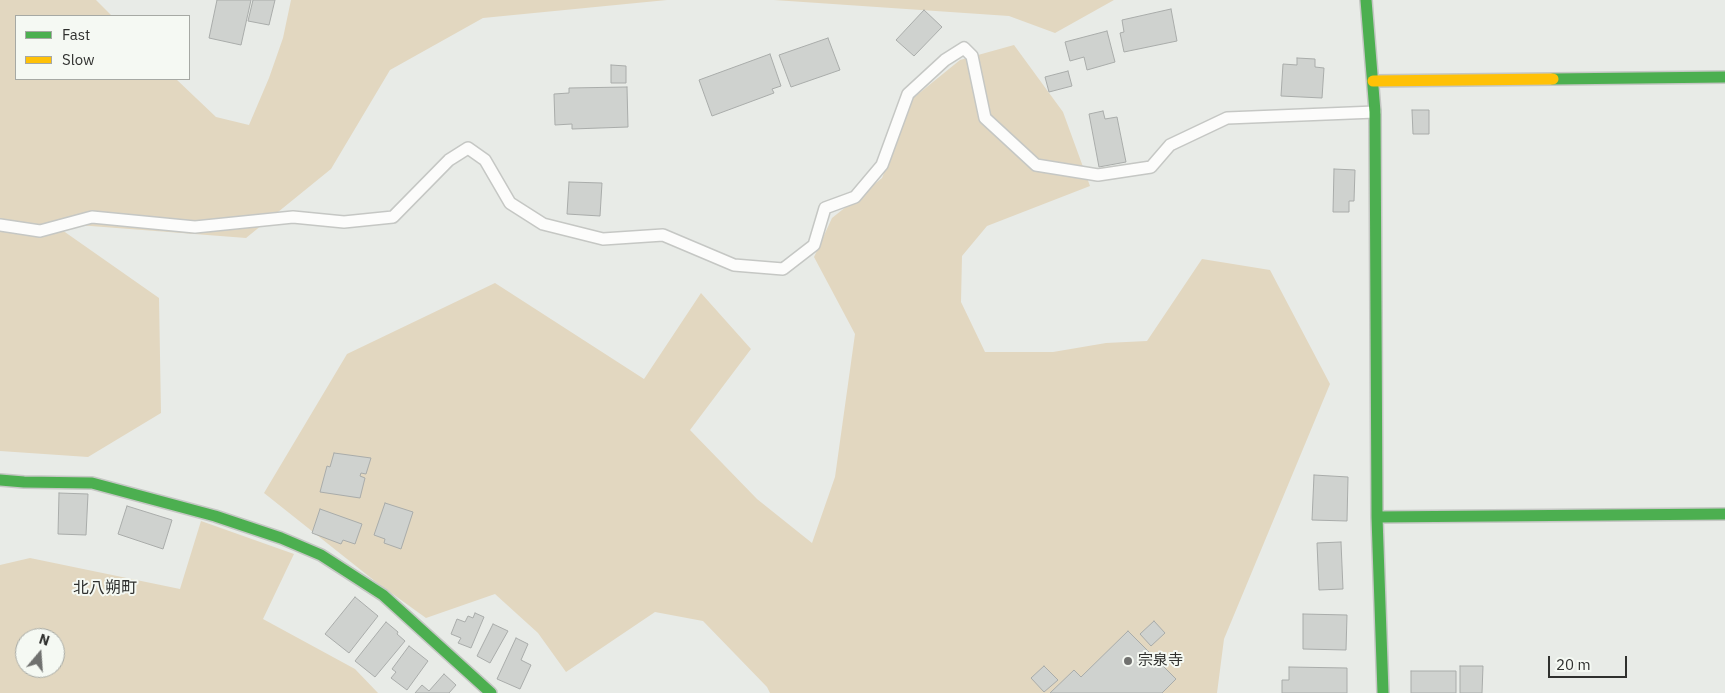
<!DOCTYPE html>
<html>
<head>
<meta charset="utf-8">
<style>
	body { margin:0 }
	#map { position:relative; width:1725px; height:693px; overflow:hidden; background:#e8ebe7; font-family:"IBM Plex Sans",sans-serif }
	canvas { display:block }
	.legend { position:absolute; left:15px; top:15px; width:175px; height:65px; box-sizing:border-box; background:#f5f9f3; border:1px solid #a6a9a4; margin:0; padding:6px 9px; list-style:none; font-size:15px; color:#2f302e }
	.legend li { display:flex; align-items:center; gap:10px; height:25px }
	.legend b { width:25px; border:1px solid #a6a9a4 }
	.north { position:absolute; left:15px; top:628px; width:50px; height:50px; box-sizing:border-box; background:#f5f9f3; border:1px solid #a6a9a4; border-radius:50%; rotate:18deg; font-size:14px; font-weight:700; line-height:20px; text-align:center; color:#2f302e }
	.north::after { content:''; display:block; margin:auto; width:18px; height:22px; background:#70716f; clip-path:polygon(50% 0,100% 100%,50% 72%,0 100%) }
	.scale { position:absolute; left:1548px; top:656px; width:79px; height:22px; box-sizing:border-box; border:2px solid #2f302e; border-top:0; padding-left:6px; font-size:15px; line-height:18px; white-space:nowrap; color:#2f302e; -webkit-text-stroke:4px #f5f9f3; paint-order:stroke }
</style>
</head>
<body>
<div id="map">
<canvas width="1725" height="693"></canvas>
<ul class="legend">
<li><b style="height:6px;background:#4caf50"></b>Fast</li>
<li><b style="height:6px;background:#ffc107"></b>Slow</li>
</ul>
<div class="north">N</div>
<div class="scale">20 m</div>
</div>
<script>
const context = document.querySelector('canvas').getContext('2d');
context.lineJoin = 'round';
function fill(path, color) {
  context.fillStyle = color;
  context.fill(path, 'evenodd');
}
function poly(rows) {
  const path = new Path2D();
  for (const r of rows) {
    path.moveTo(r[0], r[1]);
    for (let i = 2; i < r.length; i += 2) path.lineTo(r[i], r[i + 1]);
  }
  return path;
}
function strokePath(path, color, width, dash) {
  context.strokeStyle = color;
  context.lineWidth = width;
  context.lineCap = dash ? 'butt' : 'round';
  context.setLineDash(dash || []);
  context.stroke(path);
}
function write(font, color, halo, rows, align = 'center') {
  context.font = font + ' "IBM Plex Sans","Noto Sans JP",sans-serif';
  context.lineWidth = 4;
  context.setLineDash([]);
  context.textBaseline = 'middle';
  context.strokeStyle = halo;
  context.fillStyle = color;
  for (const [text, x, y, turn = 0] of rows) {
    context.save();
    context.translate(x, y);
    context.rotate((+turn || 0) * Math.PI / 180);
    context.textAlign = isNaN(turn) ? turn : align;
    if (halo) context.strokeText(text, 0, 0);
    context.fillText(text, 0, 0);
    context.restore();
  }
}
fill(poly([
	[0,0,96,0,112,16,16,16,16,79,176,79,216,117,249,125,269,78,283,38,291,0,667,0,483,18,390,70,331,169,246,238,52,223,159,298,161,413,88,457,0,451],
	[774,0,1114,0,1055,33,1009,16],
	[1014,45,1063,112,1090,186,987,226,962,256,961,302,985,352,1053,352,1106,343,1147,341,1202,259,1270,270,1330,384,1224,639,1217,693,770,693,767,687,703,621,655,612,566,672,538,633,495,594,426,618,376,582,264,493,347,354,495,283,644,379,701,293,751,349,690,430,757,499,812,543,835,477,855,334,814,257,832,218,882,178,912,99,960,60],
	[201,521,294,554,263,619,355,669,378,693,0,693,0,565,30,558,180,589],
	[25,638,55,638,55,668,25,668]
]), '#e2d7c0');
const building = poly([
	[217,0,251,0,241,45,209,38,217,0],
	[253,0,275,0,269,25,248,21,253,0],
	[1171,9,1177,41,1124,52,1120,33,1124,32,1122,20,1171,9],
	[924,10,942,27,914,56,896,40,924,10],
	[1107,31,1115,62,1087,70,1084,57,1070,61,1065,42,1107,31],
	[828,38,840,70,791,87,779,55,828,38],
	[770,54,781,86,772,89,774,93,712,116,699,80,770,54],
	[1297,58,1315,59,1315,67,1324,68,1322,98,1281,96,1283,64,1297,65,1297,58],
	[611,65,626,66,626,83,611,83,611,65],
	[1068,71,1072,86,1049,92,1045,77,1068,71],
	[627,87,628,127,572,129,572,124,555,125,554,94,569,93,569,88,627,87],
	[1412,110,1429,110,1429,134,1413,134,1412,110],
	[1103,111,1105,119,1117,117,1126,162,1099,167,1089,114,1103,111],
	[1334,169,1355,170,1354,201,1349,201,1349,212,1333,212,1334,169],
	[569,182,602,183,600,216,567,214,569,182],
	[334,453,371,458,366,474,361,473,360,476,365,478,360,498,320,492,327,466,330,467,334,453],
	[1314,475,1348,477,1347,521,1312,520,1314,475],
	[59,493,88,494,86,535,58,534,59,493],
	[385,503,413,512,401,549,384,543,385,539,374,535,385,503],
	[127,506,172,520,163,549,118,534,127,506],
	[320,509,362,524,355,544,343,540,341,544,312,533,320,509],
	[1341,542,1343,589,1319,590,1317,543,1341,542],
	[355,597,378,616,349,653,325,634,355,597],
	[475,613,484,617,471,648,458,643,461,638,451,634,457,619,465,622,468,616,473,618,475,613],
	[1303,614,1347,615,1346,650,1303,649,1303,614],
	[1154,621,1165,633,1151,646,1140,634,1154,621],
	[386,622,398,632,397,634,405,641,375,677,355,661,386,622],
	[493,624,508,631,490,663,477,656,493,624],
	[1128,631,1176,679,1162,693,1050,693,1074,670,1081,677,1128,631],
	[516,638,528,644,521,660,531,665,520,689,497,679,516,638],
	[409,646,428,661,407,690,391,678,396,672,392,669,409,646],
	[1044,666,1058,680,1044,692,1031,678,1044,666],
	[1460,666,1483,666,1482,693,1460,693,1460,666],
	[1289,667,1347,668,1347,693,1282,693,1282,680,1289,680,1289,667],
	[1411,671,1456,671,1456,693,1411,693,1411,671],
	[444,674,456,685,449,693,415,693,422,685,429,691,444,674]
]);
fill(building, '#cfd2cf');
strokePath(building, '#a9acaa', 1);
const lane = poly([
	[0,225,40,231,92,217,195,227,293,217,344,222,393,217,449,160,468,148,485,160,510,203,543,224,603,239,663,235,734,265,783,269,814,245,825,208,855,197,882,165,908,94,945,60,964,48,972,56,985,118,1036,165,1098,175,1151,167,1170,145,1227,118,1375,112]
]);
const fast = poly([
	[1366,0,1375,112,1377,517,1383,693],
	[1553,79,1725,77],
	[0,480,24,482,92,483,215,516,281,538,321,555,383,595,491,693],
	[1377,517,1725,514]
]);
const slow = poly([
	[1373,81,1553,79]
]);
strokePath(lane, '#c5c7c4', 14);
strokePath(fast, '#c5c7c4', 14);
strokePath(slow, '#c5c7c4', 14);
strokePath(lane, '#fcfcfb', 11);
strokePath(fast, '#4caf50', 11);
strokePath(slow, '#ffc107', 11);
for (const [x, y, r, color] of [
	[1128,661,5,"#70716f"]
]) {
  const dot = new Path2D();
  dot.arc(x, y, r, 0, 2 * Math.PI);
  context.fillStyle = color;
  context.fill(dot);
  strokePath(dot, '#f5f9f3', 2);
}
write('15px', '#2f302e', '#f5f9f3', [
	["宗泉寺",1138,661]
], 'left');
write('16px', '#2f302e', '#f5f9f3', [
	["北八朔町",105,588]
]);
</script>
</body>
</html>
